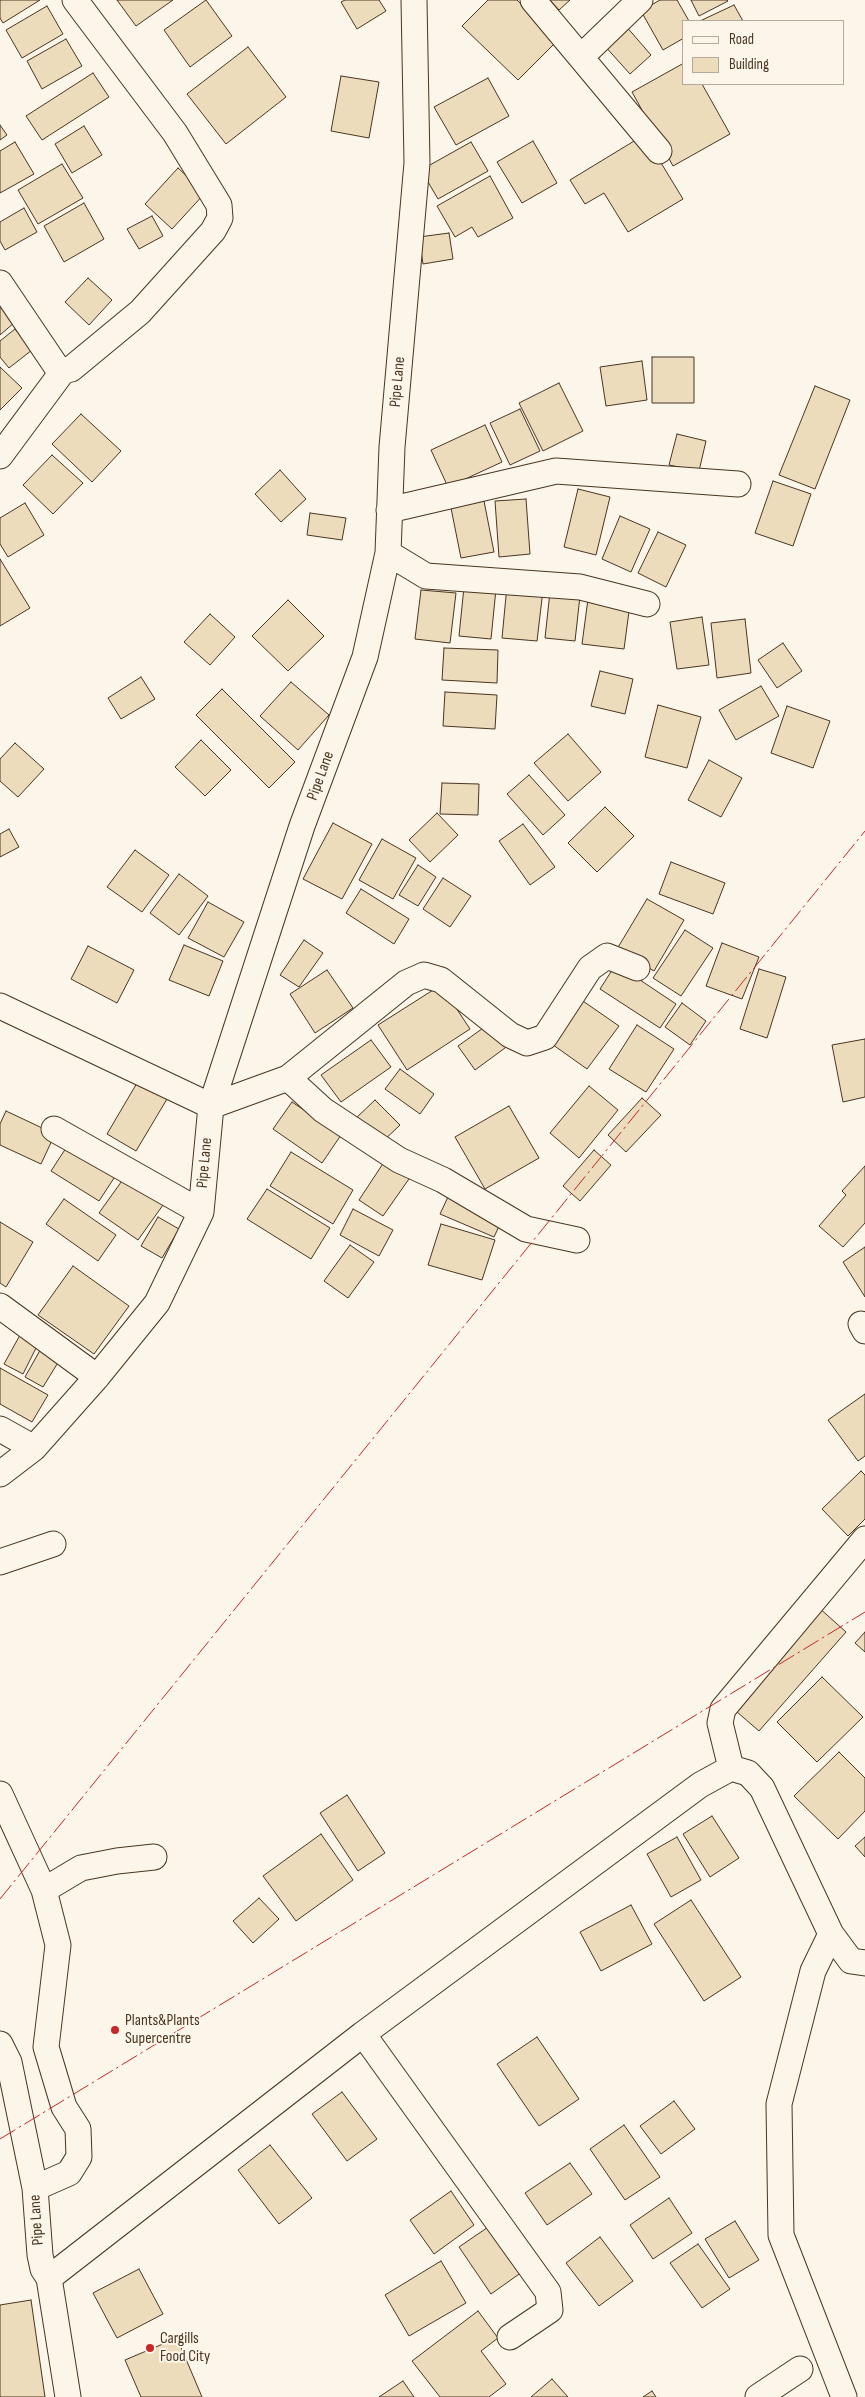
<!DOCTYPE html>
<html>
<head>
<meta charset="utf-8">
<style>
	body { margin:0 }
	#map { position:relative; width:865px; height:2397px; overflow:hidden; background:#fbf6e9; font-family:"Sofia Sans Condensed",sans-serif }
	canvas { display:block }
	.legend { position:absolute; left:682px; top:20px; width:162px; height:65px; box-sizing:border-box; background:#fbf6e9; border:1px solid #b4a999; margin:0; padding:6px 9px; list-style:none; font-size:15px; color:#4a3520 }
	.legend li { display:flex; align-items:center; gap:10px; height:25px }
	.legend b { width:25px; border:1px solid #b4a999 }
</style>
</head>
<body>
<div id="map">
<canvas width="865" height="2397"></canvas>
<ul class="legend">
<li><b style="height:6px;background:#fbf6e9"></b>Road</li>
<li><b style="height:14px;background:#ecdcbc"></b>Building</li>
</ul>
</div>
<script>
const context = document.querySelector('canvas').getContext('2d');
context.lineJoin = 'round';
function fill(path, color) {
  context.fillStyle = color;
  context.fill(path, 'evenodd');
}
function poly(rows) {
  const path = new Path2D();
  for (const r of rows) {
    path.moveTo(r[0], r[1]);
    for (let i = 2; i < r.length; i += 2) path.lineTo(r[i], r[i + 1]);
  }
  return path;
}
function strokePath(path, color, width, dash) {
  context.strokeStyle = color;
  context.lineWidth = width;
  context.lineCap = dash ? 'butt' : 'round';
  context.setLineDash(dash || []);
  context.stroke(path);
}
function write(font, color, halo, rows, align = 'center') {
  context.font = font + ' "Sofia Sans Condensed",sans-serif';
  context.lineWidth = 4;
  context.setLineDash([]);
  context.textBaseline = 'middle';
  context.strokeStyle = halo;
  context.fillStyle = color;
  for (const [text, x, y, turn = 0] of rows) {
    context.save();
    context.translate(x, y);
    context.rotate((+turn || 0) * Math.PI / 180);
    context.textAlign = isNaN(turn) ? turn : align;
    if (halo) context.strokeText(text, 0, 0);
    context.fillText(text, 0, 0);
    context.restore();
  }
}
const building = poly([
	[0,0,40,0,3,23,0,18,0,0],
	[117,0,173,0,136,26,117,0],
	[206,0,232,36,190,67,164,30,206,0],
	[345,0,379,0,386,11,357,29,341,2,345,0],
	[488,0,517,0,557,41,518,80,462,26,488,0],
	[550,0,570,0,559,10,550,0],
	[660,0,677,0,689,21,684,21,684,38,663,50,641,11,660,0],
	[691,0,727,0,728,1,699,16,691,0],
	[734,5,743,21,700,21,734,5],
	[47,6,63,34,22,58,6,30,47,6],
	[625,25,651,55,630,74,603,44,625,25],
	[66,39,82,66,42,89,27,61,66,39],
	[248,47,286,97,226,144,187,94,248,47],
	[684,63,684,84,702,84,730,134,673,166,632,92,684,63],
	[93,73,109,97,42,140,26,116,93,73],
	[341,76,379,82,369,138,331,131,341,76],
	[488,78,509,116,456,145,434,107,488,78],
	[0,125,7,135,0,140,0,125],
	[84,126,102,155,72,173,55,144,84,126],
	[644,135,683,199,628,232,604,193,585,204,570,180,644,135],
	[533,141,557,183,522,203,497,162,533,141],
	[15,142,34,174,0,193,0,151,15,142],
	[471,142,488,171,438,199,421,170,471,142],
	[62,164,83,198,38,224,18,190,62,164],
	[178,168,205,193,172,229,145,204,178,168],
	[490,176,513,218,478,237,472,227,455,237,437,206,490,176],
	[84,203,104,239,64,262,44,226,84,203],
	[24,208,37,232,5,250,0,241,0,222,24,208],
	[152,216,163,236,139,249,127,229,152,216],
	[449,233,453,259,423,264,419,237,449,233],
	[88,278,112,300,89,325,65,302,88,278],
	[0,304,15,322,0,335,0,304],
	[15,329,32,350,9,368,0,357,0,341,15,329],
	[652,357,694,357,694,403,652,403,652,357],
	[642,361,647,400,606,406,600,367,642,361],
	[0,367,22,388,0,410,0,367],
	[559,383,583,431,543,451,519,403,559,383],
	[815,386,850,400,815,489,779,475,815,386],
	[520,409,540,451,510,465,490,423,520,409],
	[81,414,121,451,92,482,52,444,81,414],
	[485,425,502,462,448,487,431,450,485,425],
	[677,434,706,441,699,471,669,465,677,434],
	[52,455,83,483,53,514,23,485,52,455],
	[280,470,306,499,281,522,255,494,280,470],
	[773,481,811,494,793,546,755,533,773,481],
	[578,489,610,497,596,555,564,547,578,489],
	[526,499,530,554,499,557,495,501,526,499],
	[484,501,494,552,461,558,451,508,484,501],
	[25,503,44,535,8,557,0,544,0,518,25,503],
	[310,513,346,518,342,540,307,535,310,513],
	[620,516,650,529,631,572,602,559,620,516],
	[658,532,686,545,666,587,638,573,658,532],
	[0,559,30,608,0,626,0,559],
	[507,586,543,590,537,641,502,638,507,586],
	[464,587,496,589,491,639,459,636,464,587],
	[421,590,456,593,450,643,415,639,421,590],
	[550,592,580,596,575,641,545,638,550,592],
	[588,599,630,604,624,649,582,644,588,599],
	[288,600,324,636,288,671,252,636,288,600],
	[210,614,235,637,210,665,184,642,210,614],
	[702,617,709,665,677,669,670,622,702,617],
	[745,619,751,673,717,678,711,623,745,619],
	[783,643,802,671,777,688,758,660,783,643],
	[444,648,498,650,497,683,442,680,444,648],
	[600,671,633,679,625,714,591,706,600,671],
	[141,677,155,699,121,719,108,698,141,677],
	[291,682,329,715,298,750,260,716,291,682],
	[761,686,779,716,736,740,719,710,761,686],
	[222,689,295,762,269,788,196,715,222,689],
	[445,692,497,695,495,729,443,726,445,692],
	[658,705,701,717,687,768,645,757,658,705],
	[787,706,830,721,813,768,771,753,787,706],
	[568,734,601,772,568,801,534,763,568,734],
	[201,740,231,770,205,796,175,767,201,740],
	[15,743,44,769,18,797,0,781,0,759,15,743],
	[709,760,742,778,721,817,688,800,709,760],
	[529,775,565,815,543,835,507,794,529,775],
	[442,783,479,784,478,815,440,814,442,783],
	[605,807,634,836,597,872,568,843,605,807],
	[437,813,458,835,430,862,409,840,437,813],
	[333,823,372,844,342,899,303,879,333,823],
	[523,824,555,867,530,885,499,841,523,824],
	[9,829,19,847,0,857,0,834,9,829],
	[382,839,416,858,393,899,359,880,382,839],
	[135,850,169,875,142,912,107,887,135,850],
	[671,862,725,883,713,914,659,894,671,862],
	[418,865,436,877,418,906,399,895,418,865],
	[179,874,208,896,179,935,150,913,179,874],
	[443,878,471,896,450,927,423,909,443,878],
	[361,889,409,919,394,944,346,913,361,889],
	[647,899,684,920,654,971,617,949,647,899],
	[208,902,244,922,224,957,188,938,208,902],
	[685,930,713,948,681,996,653,978,685,930],
	[304,940,323,953,299,987,280,975,304,940],
	[722,943,759,957,742,999,706,986,722,943],
	[184,945,223,961,209,996,169,980,184,945],
	[88,946,134,970,117,1003,71,979,88,946],
	[616,964,676,1004,660,1028,600,989,616,964],
	[759,969,786,977,767,1038,740,1029,759,969],
	[327,970,353,1008,315,1033,290,994,327,970],
	[441,985,470,1029,407,1070,378,1025,441,985],
	[580,999,619,1026,587,1069,549,1042,580,999],
	[682,1003,706,1021,690,1045,665,1027,682,1003],
	[493,1021,509,1045,475,1070,458,1046,493,1021],
	[637,1025,674,1049,646,1092,609,1069,637,1025],
	[865,1039,865,1097,843,1102,832,1045,865,1039],
	[371,1040,391,1067,341,1102,321,1075,371,1040],
	[400,1069,434,1094,420,1114,385,1089,400,1069],
	[137,1083,167,1099,136,1151,107,1134,137,1083],
	[589,1086,618,1110,579,1158,550,1133,589,1086],
	[642,1098,661,1115,626,1152,608,1135,642,1098],
	[375,1100,400,1125,379,1145,354,1120,375,1100],
	[292,1102,341,1135,322,1163,273,1129,292,1102],
	[509,1106,539,1158,485,1189,455,1137,509,1106],
	[6,1111,55,1134,41,1164,0,1145,0,1124,6,1111],
	[68,1145,116,1175,99,1201,51,1171,68,1145],
	[594,1150,611,1165,580,1201,563,1186,594,1150],
	[291,1152,353,1190,333,1224,270,1186,291,1152],
	[386,1159,411,1176,383,1216,359,1200,386,1159],
	[865,1166,865,1223,843,1247,819,1226,846,1195,842,1191,865,1166],
	[124,1178,163,1205,138,1240,99,1213,124,1178],
	[267,1189,330,1228,311,1259,247,1219,267,1189],
	[448,1197,502,1220,494,1237,440,1214,448,1197],
	[64,1199,116,1235,98,1261,46,1224,64,1199],
	[353,1209,393,1230,379,1256,340,1235,353,1209],
	[158,1217,179,1229,162,1258,141,1246,158,1217],
	[0,1222,33,1242,6,1287,0,1283,0,1222],
	[441,1224,495,1240,482,1280,428,1265,441,1224],
	[350,1245,374,1262,348,1298,324,1281,350,1245],
	[865,1247,865,1297,843,1262,865,1247],
	[73,1266,129,1306,94,1354,38,1315,73,1266],
	[20,1335,38,1344,23,1374,4,1364,20,1335],
	[43,1345,62,1356,43,1387,25,1377,43,1345],
	[0,1368,48,1395,32,1422,0,1404,0,1368],
	[865,1394,865,1456,858,1461,828,1420,865,1394],
	[861,1471,865,1475,865,1519,848,1536,822,1509,861,1471],
	[817,1606,846,1632,759,1731,729,1705,817,1606],
	[865,1632,865,1652,855,1643,865,1632],
	[822,1677,863,1717,817,1762,777,1722,822,1677],
	[839,1752,865,1778,865,1811,838,1839,794,1796,839,1752],
	[347,1795,385,1853,358,1871,320,1813,347,1795],
	[712,1816,739,1858,710,1877,683,1834,712,1816],
	[321,1834,353,1880,296,1921,263,1876,321,1834],
	[677,1837,701,1880,671,1897,647,1854,677,1837],
	[865,1837,865,1857,855,1846,865,1837],
	[259,1898,279,1919,253,1943,233,1921,259,1898],
	[691,1900,741,1977,704,2001,654,1924,691,1900],
	[631,1905,652,1944,601,1971,580,1932,631,1905],
	[537,2037,579,2099,539,2126,497,2064,537,2037],
	[342,2092,377,2139,347,2161,312,2114,342,2092],
	[674,2101,695,2129,661,2154,640,2126,674,2101],
	[624,2125,660,2177,625,2200,590,2149,624,2125],
	[270,2145,312,2198,279,2224,238,2170,270,2145],
	[570,2163,592,2194,547,2225,525,2193,570,2163],
	[451,2191,474,2225,434,2254,410,2220,451,2191],
	[669,2198,692,2233,653,2259,630,2225,669,2198],
	[497,2221,522,2272,491,2294,459,2247,497,2221],
	[735,2221,759,2260,729,2278,705,2239,735,2221],
	[600,2237,633,2281,599,2306,566,2263,600,2237],
	[698,2244,730,2289,702,2308,670,2263,698,2244],
	[441,2261,466,2303,409,2336,385,2295,441,2261],
	[139,2269,163,2314,117,2338,93,2293,139,2269],
	[31,2300,45,2397,0,2397,0,2305,31,2300],
	[478,2311,498,2338,481,2351,506,2384,489,2397,440,2397,412,2361,478,2311],
	[177,2338,202,2397,141,2397,125,2360,177,2338],
	[552,2379,568,2397,531,2397,552,2379],
	[403,2381,414,2397,379,2397,403,2381],
	[652,2391,656,2397,643,2397,652,2391]
]);
fill(building, '#ecdcbc');
strokePath(building, '#4a3520', 1);
const street = poly([
	[533,0,659,151],
	[582,56,640,0],
	[0,283,56,366,63,371,71,369,140,312,213,231,220,218,219,205,175,133,75,0],
	[0,456,63,371],
	[389,510,556,471,738,484],
	[388,553,426,576,580,587,647,604],
	[0,1006,211,1106,288,1078],
	[54,1129,201,1212],
	[577,1240,526,1229,443,1180,399,1160,323,1110,288,1078,406,983,424,975,441,980,510,1035,527,1043,545,1037,590,968,607,956,637,968],
	[0,1306,97,1377],
	[861,1324,865,1331],
	[0,1429,34,1448],
	[0,1474,34,1448,97,1377,157,1303,201,1212,211,1106,302,826,365,657,388,553,392,447,417,163,414,0],
	[0,1562,53,1544],
	[731,1768,720,1723,723,1709,865,1539],
	[0,1794,44,1890,58,1945,46,2047,64,2107,78,2129,79,2157,69,2173,35,2188],
	[44,1890,81,1868,117,1861,154,1857],
	[831,1934,813,1971,779,2104,781,2235,844,2397],
	[363,2034,548,2292,550,2310,510,2337],
	[0,2044,9,2062,35,2188,40,2255,43,2269,49,2278,68,2397],
	[49,2278,363,2034,700,1785,731,1768,748,1773,762,1788,831,1934,851,1961,865,1963],
	[758,2397,800,2369]
]);
strokePath(street, '#4a3520', 27);
strokePath(street, '#fbf6e9', 25);
strokePath(poly([
	[0,1899,865,831],
	[0,2139,865,1612]
]), '#c62828', 1, [18, 4, 2.5, 4]);
for (const [x, y, r, color] of [
	[115,2030,5,"#c62828"],
	[150,2348,5,"#c62828"]
]) {
  const dot = new Path2D();
  dot.arc(x, y, r, 0, 2 * Math.PI);
  context.fillStyle = color;
  context.fill(dot);
  strokePath(dot, '#fbf6e9', 2);
}
write('16px', '#4a3520', '#fbf6e9', [
	["Pipe Lane",398,382,-85],
	["Pipe Lane",321,776,-70],
	["Pipe Lane",205,1163,-85],
	["Pipe Lane",37,2220,-94]
]);
write('16px', '#4a3520', '#fbf6e9', [
	["Plants&Plants",125,2021],
	["Supercentre",125,2039],
	["Cargills",160,2339],
	["Food City",160,2357]
], 'left');
</script>
</body>
</html>
